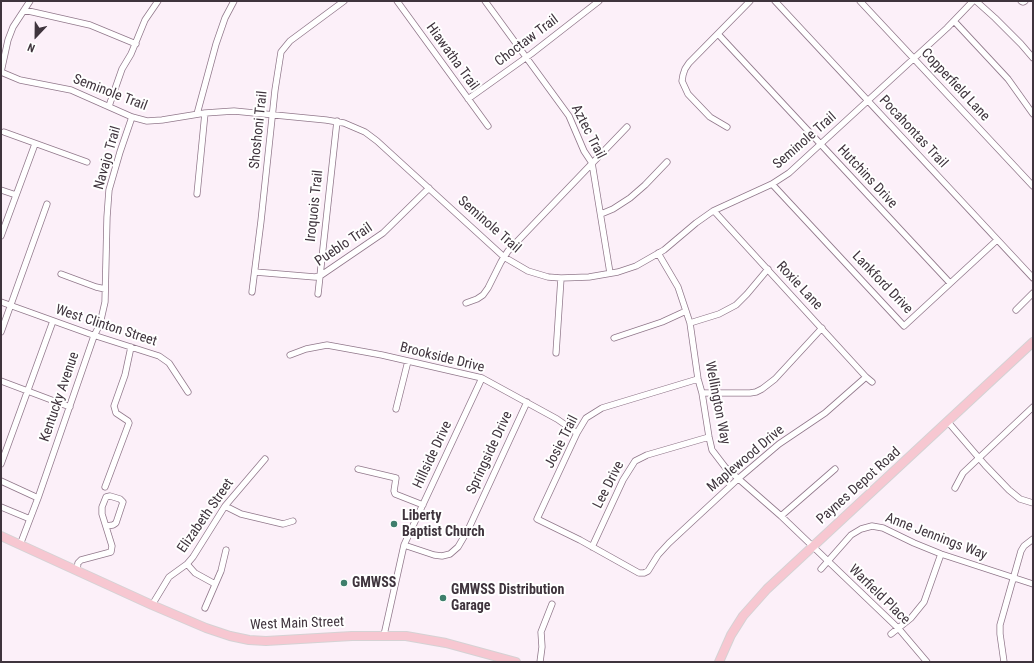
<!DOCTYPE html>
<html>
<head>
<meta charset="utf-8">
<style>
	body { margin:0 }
	#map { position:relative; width:1034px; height:663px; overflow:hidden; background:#fcf0f9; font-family:"Roboto Condensed",sans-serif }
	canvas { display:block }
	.frame { position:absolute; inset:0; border:2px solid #3f343d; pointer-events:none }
	.north { position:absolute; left:16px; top:16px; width:40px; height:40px; -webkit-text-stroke:3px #fff; paint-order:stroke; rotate:202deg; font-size:11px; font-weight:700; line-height:16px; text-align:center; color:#3f343d }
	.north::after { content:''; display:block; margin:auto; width:14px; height:18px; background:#3f343d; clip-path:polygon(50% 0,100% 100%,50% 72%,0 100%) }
</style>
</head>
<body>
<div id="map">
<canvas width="1034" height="663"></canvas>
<div class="frame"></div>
<div class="north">N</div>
</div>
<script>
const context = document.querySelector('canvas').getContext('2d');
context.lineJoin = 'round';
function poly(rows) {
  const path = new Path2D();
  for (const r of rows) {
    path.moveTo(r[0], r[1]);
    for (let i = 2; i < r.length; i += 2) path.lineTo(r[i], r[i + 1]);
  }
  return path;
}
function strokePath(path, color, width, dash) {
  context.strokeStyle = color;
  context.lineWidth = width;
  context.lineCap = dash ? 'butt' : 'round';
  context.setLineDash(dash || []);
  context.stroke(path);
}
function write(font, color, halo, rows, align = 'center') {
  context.font = font + ' "Roboto Condensed",sans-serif';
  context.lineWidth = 4;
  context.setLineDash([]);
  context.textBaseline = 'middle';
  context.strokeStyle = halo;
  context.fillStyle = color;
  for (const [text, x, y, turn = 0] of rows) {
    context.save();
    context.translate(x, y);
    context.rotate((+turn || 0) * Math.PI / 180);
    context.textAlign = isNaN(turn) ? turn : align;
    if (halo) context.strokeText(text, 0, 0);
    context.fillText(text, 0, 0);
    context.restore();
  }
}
const minor = poly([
	[397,1,488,126],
	[485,1,569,116,584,151,592,163,610,273],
	[775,1,1033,278],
	[860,1,1033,186],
	[976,1,995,18,1021,44,1033,58],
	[1021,1,1023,2,1025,1],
	[24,10,90,25,136,44],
	[954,21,1008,79,1033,114],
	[718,34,950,283],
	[1,72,20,80,71,90,132,117,147,121,162,120,205,113,234,111,326,120,344,123,365,132,377,141,504,257,528,271,548,277,561,278,589,277,618,272,636,266,664,250,696,223,713,211,772,184,789,173,947,28,973,1],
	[1,72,8,40,13,27,30,1],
	[468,99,531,54,599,1],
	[109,106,122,69,131,54,145,20,158,1],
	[197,114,216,44,225,18,234,1],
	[727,127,710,117,688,94,682,81,683,75,685,69,689,63,750,1],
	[4,132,87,162],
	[772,184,904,326,997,240],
	[1,190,16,195],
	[197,194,205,113],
	[714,211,866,377],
	[601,214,613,209,630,198,645,185,667,162],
	[1,236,35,144],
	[658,253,678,287,690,323,698,379,702,393,709,437,712,450,725,467,781,516,899,629,927,662],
	[255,272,315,277,320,276,383,233,429,188],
	[61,274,96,287,105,289],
	[252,292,261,221,275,90,281,52,290,41,344,1],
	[318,294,337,121],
	[1,302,90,334,159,356,169,363,188,392],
	[466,303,477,299,483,295,488,288,501,262,508,251,627,127],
	[1016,310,1033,293],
	[690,323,719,314,736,305,747,294,768,269],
	[1,332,47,204],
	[614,338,662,322,686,311],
	[556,353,561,278],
	[290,355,306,349,327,345,382,355,482,378,557,419,577,433],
	[698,379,602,408,586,418,577,433,537,519,580,540,639,573,644,573,648,571,658,555,669,543,739,478,779,444,825,413,866,377,872,382],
	[1,381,70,407],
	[702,393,750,393,756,392,762,389,775,379,822,328],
	[396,409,408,361],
	[948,422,985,465,1009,490,1020,499,1033,503],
	[1,464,53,321],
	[358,469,396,478,394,491,395,494,423,505],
	[1,481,38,498],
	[105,487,129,423,128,421,116,413,114,406,125,375,131,347],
	[955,488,963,473,1033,407],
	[225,506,241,514,283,524,293,521],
	[1,507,30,519],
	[781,516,835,469],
	[20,545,38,498,94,336,100,324,105,302,107,217,109,190,120,152,132,117],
	[404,545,434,555,442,556,450,554,458,547,468,530,527,402],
	[592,547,623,480,635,461,647,455,709,437],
	[187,564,195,573,215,584],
	[821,569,851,535,861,529,872,526,883,528,914,543,941,554,1033,584],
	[77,570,78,563,81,560,111,552,112,546,102,514,102,507,106,497,110,496,120,499,123,502,116,523,113,525,106,526],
	[152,605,169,577,187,564,193,557,225,506,265,459],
	[205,608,221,571,226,550],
	[891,634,911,618,924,602,941,554],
	[384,635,404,545,482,378],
	[540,662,542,647,541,632,552,604],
	[1004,662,1000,634,1000,625,1021,551,1024,546,1033,539]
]);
const primary = poly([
	[1,536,152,605,206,628,230,636,249,640,266,641,352,636,406,636,446,643,516,662],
	[719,662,731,635,743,616,767,589,1033,342]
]);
strokePath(minor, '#91788b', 7);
strokePath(primary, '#d5d2d4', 10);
strokePath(minor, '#fff', 5.5);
strokePath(primary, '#f7c7d1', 8);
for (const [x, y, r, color] of [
	[394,524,4,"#3e7e6c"],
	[344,583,4,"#3e7e6c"],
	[443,598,4,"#3e7e6c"]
]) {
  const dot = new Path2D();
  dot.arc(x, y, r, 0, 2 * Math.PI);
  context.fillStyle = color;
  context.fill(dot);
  strokePath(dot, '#fff', 1.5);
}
write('14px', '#3f343d', '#fff', [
	["Choctaw Trail",527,41,-37],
	["Hiawatha Trail",452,57,54],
	["Copperfield Lane",955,85,47],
	["Seminole Trail",110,93,21],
	["Shoshoni Trail",259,130,-84],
	["Aztec Trail",588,132,63],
	["Pocahontas Trail",913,132,47],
	["Seminole Trail",805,141,-41],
	["Navajo Trail",108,158,-74],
	["Hutchins Drive",867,177,47],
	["Iroquois Trail",315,206,-84],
	["Seminole Trail",489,225,41],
	["Pueblo Trail",344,245,-34],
	["Lankford Drive",882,283,46],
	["Roxie Lane",799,286,47],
	["West Clinton Street",106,326,18],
	["Brookside Drive",442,358,14],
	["Kentucky Avenue",60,397,-71],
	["Wellington Way",717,403,79],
	["Josie Trail",562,442,-63],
	["Springside Drive",490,453,-65],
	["Hillside Drive",433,455,-65],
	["Maplewood Drive",746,459,-40],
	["Lee Drive",609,485,-63],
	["Paynes Depot Road",859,486,-42],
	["Elizabeth Street",206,516,-55],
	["Anne Jennings Way",936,537,21],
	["Warfield Place",879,595,44],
	["West Main Street",297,624,-2]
]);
write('bold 14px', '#3f343d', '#fff', [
	["Liberty",402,516],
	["Baptist Church",402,532],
	["GMWSS",352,583],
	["GMWSS Distribution",451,590],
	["Garage",451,606]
], 'left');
</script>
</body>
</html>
